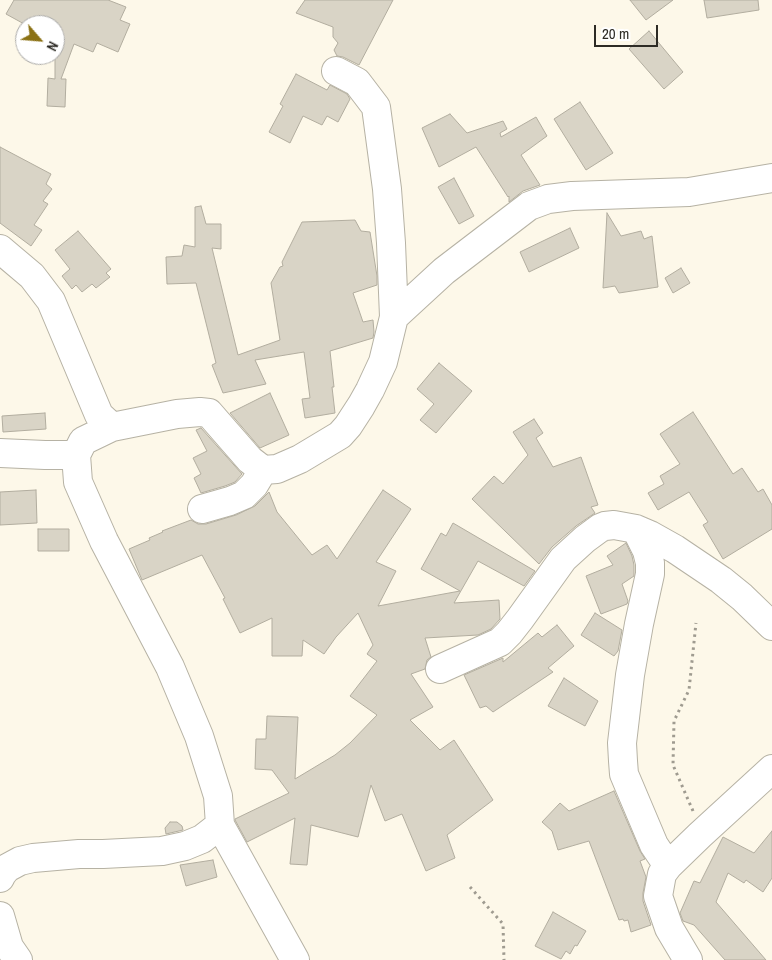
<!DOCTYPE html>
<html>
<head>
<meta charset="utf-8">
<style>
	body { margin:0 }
	#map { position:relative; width:772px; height:960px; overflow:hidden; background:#fdf8e9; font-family:"Archivo Narrow",sans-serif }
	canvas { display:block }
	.north { position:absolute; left:15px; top:15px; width:50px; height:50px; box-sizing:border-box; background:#fff; border:1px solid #abaaa8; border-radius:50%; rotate:117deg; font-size:14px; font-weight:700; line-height:20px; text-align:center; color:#2d2b25 }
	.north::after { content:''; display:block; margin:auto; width:18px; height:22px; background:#8b7114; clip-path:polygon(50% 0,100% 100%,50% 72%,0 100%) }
	.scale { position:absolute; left:594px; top:25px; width:64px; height:22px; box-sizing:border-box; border:2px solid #2d2b25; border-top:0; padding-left:6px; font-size:15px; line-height:18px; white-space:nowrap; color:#2d2b25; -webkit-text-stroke:4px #fff; paint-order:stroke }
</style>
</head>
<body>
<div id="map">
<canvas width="772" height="960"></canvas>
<div class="north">N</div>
<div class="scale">20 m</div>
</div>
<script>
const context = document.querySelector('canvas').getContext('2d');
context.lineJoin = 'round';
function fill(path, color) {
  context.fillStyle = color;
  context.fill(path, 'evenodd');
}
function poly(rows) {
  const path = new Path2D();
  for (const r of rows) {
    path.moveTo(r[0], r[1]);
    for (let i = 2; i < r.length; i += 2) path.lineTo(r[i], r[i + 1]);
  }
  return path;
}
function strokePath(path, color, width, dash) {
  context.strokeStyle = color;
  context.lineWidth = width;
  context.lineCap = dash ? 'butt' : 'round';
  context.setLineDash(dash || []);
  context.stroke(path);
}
const building = poly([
	[14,0,108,0,126,7,120,20,130,24,118,52,97,43,93,52,74,44,61,79,66,79,65,107,47,106,48,78,55,79,55,25,26,25,6,14,14,0],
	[305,0,393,0,359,65,343,57,337,56,334,50,338,43,333,37,333,27,296,13,305,0],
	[630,0,673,0,646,20,630,0],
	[704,0,758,0,759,10,707,18,704,0],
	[649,31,683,72,664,89,629,49,649,31],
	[296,74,327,90,330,85,347,94,350,99,338,122,327,116,322,125,303,116,290,143,269,132,283,106,280,104,296,74],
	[580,102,613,153,586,170,554,119,580,102],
	[450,114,467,133,503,121,507,129,500,133,501,137,536,117,547,136,521,155,540,185,523,191,509,202,509,196,508,197,476,147,439,167,422,128,450,114],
	[0,147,51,174,46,184,52,189,43,201,48,204,34,225,42,230,31,246,0,223,0,147],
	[454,178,474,216,459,224,438,187,454,178],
	[201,206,206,224,221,224,221,249,212,248,238,355,280,340,271,283,280,267,283,266,282,262,302,222,355,220,361,231,370,232,377,276,377,285,353,293,363,322,373,320,374,332,373,338,330,351,334,387,332,387,335,413,305,418,302,399,310,398,304,352,255,360,266,384,223,393,212,365,216,363,196,283,167,284,166,257,182,256,184,245,195,247,195,207,201,206],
	[607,213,621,236,641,231,644,239,652,236,658,287,619,293,615,286,603,288,607,213],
	[570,228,579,248,529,272,520,252,570,228],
	[78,231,111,269,106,273,110,277,96,288,92,284,82,292,76,285,72,289,62,276,70,269,55,250,78,231],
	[681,268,690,283,673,293,665,278,681,268],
	[439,363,472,391,436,433,420,420,434,404,417,389,439,363],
	[270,393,289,435,260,448,230,413,270,393],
	[693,412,733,474,742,468,758,492,763,489,772,505,772,529,723,559,703,525,708,522,689,492,658,510,648,493,664,484,660,476,680,464,660,434,693,412],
	[45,413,46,429,3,432,2,416,45,413],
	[534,419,543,433,536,438,553,467,581,457,598,505,591,507,595,513,576,526,552,547,539,564,472,499,494,476,503,484,528,455,513,432,534,419],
	[201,428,242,474,235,482,225,486,201,493,194,478,201,474,193,458,207,451,196,430,201,428],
	[36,490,37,523,0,525,0,492,36,490],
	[383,490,411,509,376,562,396,571,378,606,460,591,421,569,441,533,446,536,453,523,535,571,524,586,478,561,454,603,499,600,500,619,491,629,478,635,425,638,431,657,427,660,425,669,411,674,433,707,410,720,440,750,454,740,493,800,447,835,455,858,426,871,402,814,385,821,371,785,358,837,311,825,307,865,290,864,295,818,247,842,235,820,235,819,289,793,272,770,255,769,256,739,266,739,267,716,298,717,295,779,335,755,350,743,377,715,350,696,377,661,367,654,373,645,358,613,336,637,324,654,303,640,302,656,272,656,272,618,240,633,223,599,225,598,202,555,142,580,129,549,150,540,149,538,163,532,162,531,191,520,198,524,206,524,236,515,255,506,269,492,277,512,312,555,327,545,337,559,383,490],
	[38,529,69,529,69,551,38,551,38,529],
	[626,543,632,556,634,565,634,576,622,584,628,601,627,604,601,614,586,576,613,565,607,556,626,543],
	[595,613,622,630,618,651,614,656,581,635,595,613],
	[557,625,574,646,548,668,553,672,493,712,486,706,480,708,464,675,503,658,503,662,538,633,542,637,557,625],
	[564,678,598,701,585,726,548,706,564,678],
	[614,791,640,851,645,859,640,861,646,877,643,893,643,901,651,925,631,932,628,920,624,921,623,919,619,920,589,841,558,850,552,831,542,822,560,803,569,811,614,791],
	[170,822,177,822,182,826,183,830,166,834,165,828,170,822],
	[772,831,772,878,763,892,746,880,744,883,728,873,716,902,766,960,725,960,694,925,683,921,680,913,694,881,700,883,723,837,754,853,772,831],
	[213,860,217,877,186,886,180,865,213,860],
	[553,912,586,931,577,946,575,945,570,954,566,951,561,959,535,946,553,912]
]);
fill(building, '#d9d4c6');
strokePath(building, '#b2ad9f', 1);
const minor = poly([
	[336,71,357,82,376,107,387,189,391,243,394,317],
	[0,249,32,276,51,301,99,415,112,427,177,414,200,412,209,413,250,460,263,470],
	[0,453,45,455,76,455],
	[202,509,230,501,244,495,254,485,263,470,277,469,300,459,340,435,348,426,361,406,370,390,383,362,394,317,444,271,529,206,548,199,572,196,689,192,772,178],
	[636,529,647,551,650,563,650,574,639,624,630,675,622,743,623,761,624,774,654,845,668,866],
	[440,669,500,642,509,633,520,619,563,559,585,539,600,528,605,526,614,525,636,529,650,535,675,549,721,580,742,597,772,626],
	[220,825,295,960],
	[0,878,2,874,7,868,20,861,33,858,79,854,103,854,162,851,185,846,202,839,220,825,218,796,199,736,170,667,104,541,78,482,76,455,83,441,112,427],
	[0,916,9,947,18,960],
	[688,960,669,928,658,896,662,874,668,866,700,835,772,769]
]);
strokePath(minor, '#b6b2a4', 30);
strokePath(poly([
	[693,811,673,765,674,721,689,690,696,623],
	[470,887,503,924,504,960]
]), '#9f9b90', 3, [2.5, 4]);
strokePath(minor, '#fff', 28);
</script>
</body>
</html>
